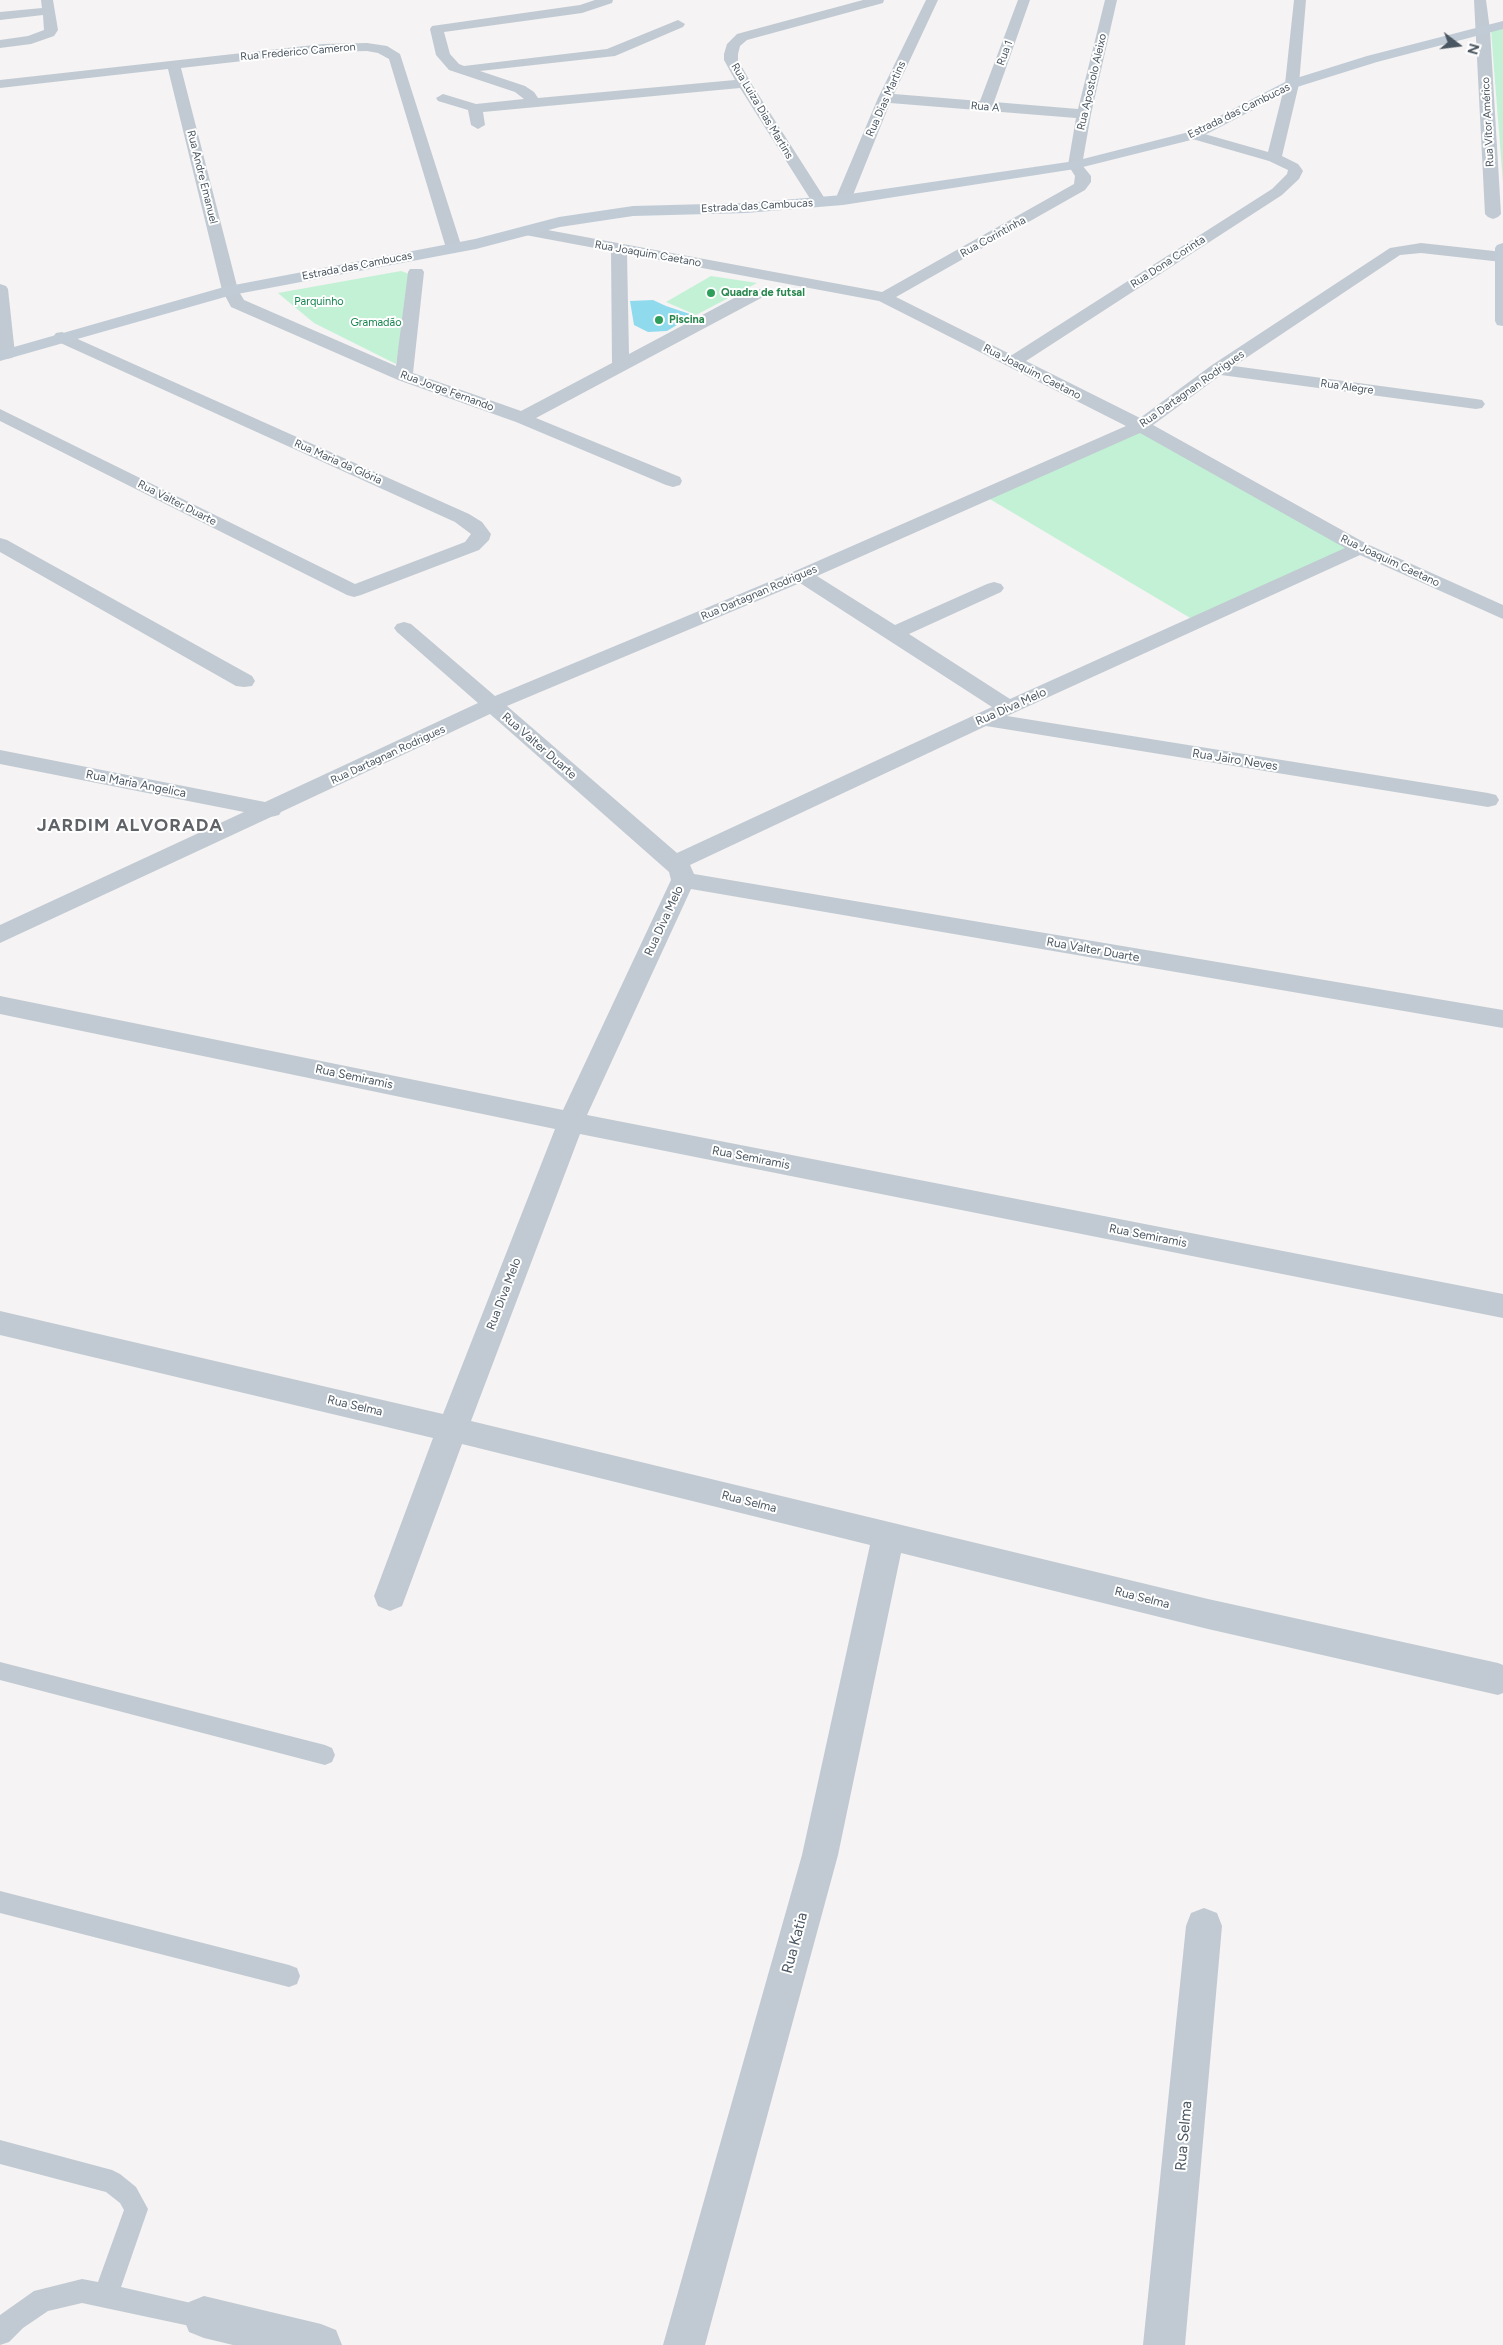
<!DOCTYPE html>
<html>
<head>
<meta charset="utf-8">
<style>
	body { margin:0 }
	#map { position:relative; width:1503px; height:2345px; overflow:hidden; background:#f5f3f3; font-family:Figtree,sans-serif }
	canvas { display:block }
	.north { position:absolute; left:1433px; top:20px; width:50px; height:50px; -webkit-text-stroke:4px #fff; paint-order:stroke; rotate:105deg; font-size:14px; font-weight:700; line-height:20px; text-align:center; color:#4a5661 }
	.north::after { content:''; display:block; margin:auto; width:18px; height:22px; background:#4a5661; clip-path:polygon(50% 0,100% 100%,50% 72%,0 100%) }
</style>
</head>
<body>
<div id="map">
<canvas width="1503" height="2345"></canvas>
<div class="north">N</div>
</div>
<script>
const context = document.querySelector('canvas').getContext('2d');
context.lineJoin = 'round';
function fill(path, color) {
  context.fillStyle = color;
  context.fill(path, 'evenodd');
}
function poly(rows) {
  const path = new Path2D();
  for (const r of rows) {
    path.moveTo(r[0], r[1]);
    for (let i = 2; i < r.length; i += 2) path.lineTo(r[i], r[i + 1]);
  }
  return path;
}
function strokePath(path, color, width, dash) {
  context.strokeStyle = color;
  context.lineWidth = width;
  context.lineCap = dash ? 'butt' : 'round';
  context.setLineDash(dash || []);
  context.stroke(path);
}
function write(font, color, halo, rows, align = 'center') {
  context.font = font + ' Figtree,sans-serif';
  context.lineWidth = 4;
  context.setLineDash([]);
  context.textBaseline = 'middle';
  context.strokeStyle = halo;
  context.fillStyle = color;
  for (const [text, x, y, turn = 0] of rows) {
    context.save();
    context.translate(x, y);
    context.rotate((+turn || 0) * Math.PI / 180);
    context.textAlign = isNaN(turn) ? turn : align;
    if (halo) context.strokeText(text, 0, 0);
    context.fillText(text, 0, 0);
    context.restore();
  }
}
fill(poly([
	[1503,28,1503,183,1491,30],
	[401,271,412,275,396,364,314,323,278,293],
	[711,276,757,283,696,315,666,302],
	[1141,426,1360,548,1197,622,983,495]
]), '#c3f1d5');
fill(poly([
	[653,300,666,306,693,315,667,331,648,332,634,325,630,301]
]), '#90daee');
fill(poly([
	[0,1662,325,1745,332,1748,335,1755,332,1762,325,1765,0,1680,0,1662],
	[0,1891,289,1965,297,1968,300,1976,297,1984,289,1987,0,1913,0,1891],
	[0,2140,112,2170,120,2174,136,2187,148,2209,121,2287,213,2308,216,2317,213,2326,204,2329,82,2303,48,2311,23,2328,9,2342,0,2345,0,2315,34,2291,82,2279,98,2282,124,2210,120,2203,106,2192,0,2164,0,2140]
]), '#c1cad2');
fill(poly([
	[41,0,53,0,58,30,54,36,31,44,0,48,0,40,28,36,44,30,43,15,0,20,0,12,42,8,41,0],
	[595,0,613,0,612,3,582,13,444,32,450,54,459,64,464,66,607,49,678,20,685,24,683,27,615,56,480,71,525,86,534,92,538,98,735,80,724,60,724,54,727,44,737,34,863,0,884,0,883,3,747,40,740,46,738,54,738,60,751,83,827,202,824,205,814,205,740,88,483,112,485,125,478,129,471,125,468,110,438,101,436,98,443,94,476,104,524,99,515,92,449,70,436,55,430,29,432,26,580,5,595,0],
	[926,0,938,0,894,94,980,101,1018,0,1030,0,994,102,1078,109,1105,0,1117,0,1091,114,1082,165,1091,176,1091,182,1085,190,896,297,1012,355,1272,189,1287,174,1288,170,1269,161,1189,138,1187,135,1194,131,1268,152,1285,84,1294,0,1306,0,1299,84,1282,156,1298,164,1301,168,1303,171,1299,179,1282,195,1026,361,1140,418,1212,365,1390,248,1421,243,1503,252,1502,262,1421,253,1400,255,1234,366,1476,399,1482,400,1485,404,1482,408,1476,409,1221,375,1153,425,1367,544,1503,605,1503,619,1360,555,1007,716,1488,793,1496,795,1499,800,1496,805,1488,807,986,726,690,865,694,874,1503,1010,1503,1028,691,889,587,1115,1503,1294,1503,1318,580,1134,471,1421,1208,1599,1498,1663,1503,1665,1503,1693,1498,1695,1208,1629,901,1553,838,1855,705,2345,663,2345,802,1855,870,1545,462,1444,402,1606,390,1611,378,1606,374,1596,433,1438,0,1335,0,1311,443,1414,555,1129,0,1014,0,996,563,1110,671,880,669,872,490,714,281,812,279,815,271,817,0,943,0,925,244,812,0,764,0,750,265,802,478,703,397,632,394,628,397,624,404,622,411,624,495,696,795,571,1126,426,879,301,627,254,629,354,751,289,763,289,765,293,763,297,536,418,680,477,682,481,680,485,673,487,666,485,516,422,398,380,231,307,222,290,168,69,0,88,0,80,323,44,367,43,387,46,400,54,462,248,460,251,454,253,448,251,446,248,389,59,378,53,367,51,323,52,181,68,238,290,244,300,396,366,408,272,410,269,422,269,424,272,413,373,521,411,612,363,611,251,520,234,518,231,520,228,526,226,882,292,1074,184,1075,176,1068,165,1076,118,890,103,851,200,848,203,838,203,835,200,878,98,926,0],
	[1140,433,1345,548,1010,699,909,634,1001,592,1004,588,1001,584,994,582,987,584,895,625,817,576,1140,433],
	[800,583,992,707,677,853,507,706,800,583],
	[1474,0,1486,0,1490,30,1501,214,1498,217,1493,219,1488,217,1485,214,1474,0],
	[0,284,6,286,8,289,15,354,12,358,6,359,0,358,0,284],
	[62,332,469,514,482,522,491,534,489,540,479,550,361,595,354,597,347,595,0,421,0,409,355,584,465,542,471,534,455,522,56,341,53,337,56,333,62,332],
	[0,538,7,540,252,676,255,681,252,686,244,687,236,686,0,552,0,538],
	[1204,1908,1217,1913,1222,1926,1185,2345,1143,2345,1186,1926,1191,1913,1204,1908],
	[204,2296,321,2324,336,2330,342,2345,233,2345,204,2338,189,2332,183,2317,189,2302,204,2296]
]), '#c1cad2');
fill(poly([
	[1503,21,1503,29,1377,62,1297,87,1199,138,1075,169,843,205,746,213,633,216,560,227,476,249,232,295,0,361,0,351,224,287,475,239,559,217,633,206,746,203,843,195,1075,161,1189,132,1287,81,1367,56,1503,21],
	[1503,243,1503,326,1497,325,1495,321,1495,248,1497,245,1503,243]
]), '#c1cbd6');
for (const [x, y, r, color] of [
	[711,293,5,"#2e9e5b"],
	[659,320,5,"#2e9e5b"]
]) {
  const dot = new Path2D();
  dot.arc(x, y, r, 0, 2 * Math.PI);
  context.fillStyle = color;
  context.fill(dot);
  strokePath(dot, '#fff', 2);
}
write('11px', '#4a5661', '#fff', [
	["Rua Frederico Cameron",298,52,-5],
	["Rua 1",1005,53,-70],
	["Rua Apostolo Aleixo",1092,82,-77],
	["Rua Dias Martins",886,99,-66],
	["Rua A",985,107,5],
	["Rua Luiza Dias Martins",762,111,59],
	["Estrada das Cambucas",1239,111,-26],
	["Rua Vítor Américo",1488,122,-93],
	["Rua Andre Emanuel",202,177,76],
	["Estrada das Cambucas",757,206,-3],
	["Rua Corintinha",993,237,-29],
	["Rua Joaquim Caetano",648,254,10],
	["Rua Dona Corinta",1168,262,-33],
	["Estrada das Cambucas",357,266,-11],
	["Rua Joaquim Caetano",1032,372,27],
	["Rua Alegre",1347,387,8],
	["Rua Dartagnan Rodrigues",1192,389,-35],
	["Rua Jorge Fernando",447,391,20],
	["Rua Maria da Glória",338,462,24],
	["Rua Valter Duarte",177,503,27],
	["Rua Joaquim Caetano",1390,561,25],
	["Rua Dartagnan Rodrigues",759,593,-23],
	["Rua Dartagnan Rodrigues",388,755,-25]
]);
write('bold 11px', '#27864d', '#fff', [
	["Quadra de futsal",721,293],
	["Piscina",669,320]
], 'left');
write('11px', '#17864f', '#fff', [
	["Parquinho",319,302],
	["Gramadão",376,323]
]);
write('12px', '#4a5661', '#fff', [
	["Rua Diva Melo",1011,707,-24],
	["Rua Valter Duarte",539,746,41],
	["Rua Jairo Neves",1235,760,9],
	["Rua Maria Angelica",136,784,11],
	["Rua Diva Melo",664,921,-65],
	["Rua Valter Duarte",1093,950,10],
	["Rua Semiramis",354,1077,12],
	["Rua Semiramis",751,1158,11],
	["Rua Semiramis",1148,1236,11],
	["Rua Diva Melo",504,1294,-69],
	["Rua Selma",355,1406,13],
	["Rua Selma",749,1502,14],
	["Rua Selma",1142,1598,14]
]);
write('15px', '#4a5661', '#fff', [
	["Rua Katia",795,1943,-75],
	["Rua Selma",1184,2136,-85]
]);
context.letterSpacing = '1px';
write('bold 18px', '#5f6368', '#fff', [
	["JARDIM ALVORADA",130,826]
]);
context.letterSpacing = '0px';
</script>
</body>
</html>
